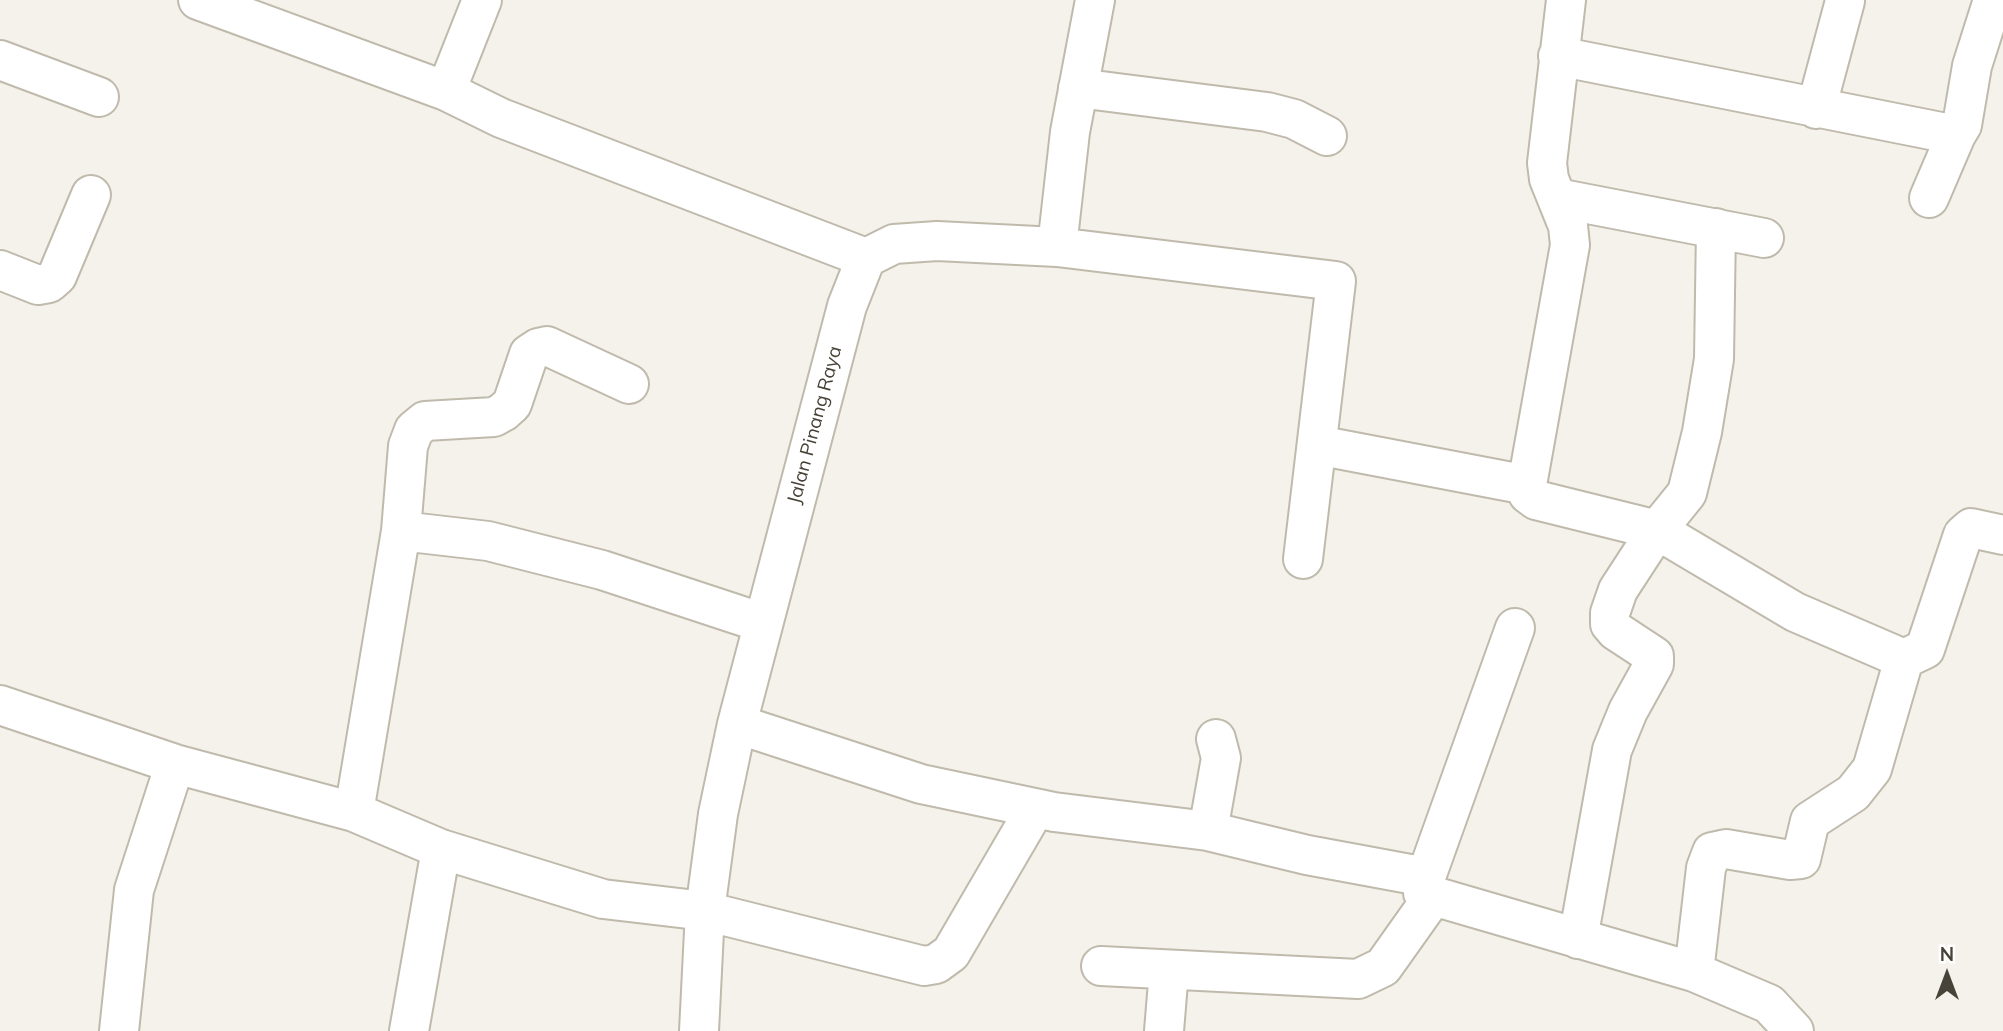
<!DOCTYPE html>
<html>
<head>
<meta charset="utf-8">
<style>
	body { margin:0 }
	#map { position:relative; width:2003px; height:1031px; overflow:hidden; background:#f4f2ea; font-family:Mulish,sans-serif }
	canvas { display:block }
	.north { position:absolute; left:1912px; top:940px; width:70px; height:70px; -webkit-text-stroke:5px #fff; paint-order:stroke; rotate:0deg; font-size:19px; font-weight:700; line-height:28px; text-align:center; color:#484338 }
	.north::after { content:''; display:block; margin:auto; width:24px; height:32px; background:#484338; clip-path:polygon(50% 0,100% 100%,50% 72%,0 100%) }
</style>
</head>
<body>
<div id="map">
<canvas width="2003" height="1031"></canvas>
<div class="north">N</div>
</div>
<script>
const context = document.querySelector('canvas').getContext('2d');
context.lineJoin = 'round';
function poly(rows) {
  const path = new Path2D();
  for (const r of rows) {
    path.moveTo(r[0], r[1]);
    for (let i = 2; i < r.length; i += 2) path.lineTo(r[i], r[i + 1]);
  }
  return path;
}
function strokePath(path, color, width, dash) {
  context.strokeStyle = color;
  context.lineWidth = width;
  context.lineCap = dash ? 'butt' : 'round';
  context.setLineDash(dash || []);
  context.stroke(path);
}
function write(font, color, halo, rows, align = 'center') {
  context.font = font + ' Mulish,sans-serif';
  context.lineWidth = 5;
  context.setLineDash([]);
  context.textBaseline = 'middle';
  context.strokeStyle = halo;
  context.fillStyle = color;
  for (const [text, x, y, turn = 0] of rows) {
    context.save();
    context.translate(x, y);
    context.rotate((+turn || 0) * Math.PI / 180);
    context.textAlign = isNaN(turn) ? turn : align;
    if (halo) context.strokeText(text, 0, 0);
    context.fillText(text, 0, 0);
    context.restore();
  }
}
const minor = poly([
	[198,0,446,91,501,118,866,258],
	[1566,0,1547,163,1549,179,1568,226,1570,245,1527,485,1528,494,1536,500,1657,530,1795,612,1904,659,1925,649,1963,535,1971,528,2003,535],
	[1558,56,1956,135,1962,125,1972,66,1993,0],
	[0,60,99,97],
	[1078,88,1267,112,1294,119,1327,136],
	[446,91,482,0],
	[1816,109,1845,1],
	[1557,198,1764,238],
	[1929,198,1956,135],
	[1057,247,1336,281,1303,559],
	[0,270,38,285,49,283,57,276,91,195],
	[1317,445,1527,485],
	[401,531,488,541,602,570,763,623],
	[1515,628,1426,877,1423,893,1694,972,1769,1004,1794,1031],
	[0,705,175,764,354,812,441,849,603,899,705,911,924,966,936,964,951,953,1035,809],
	[737,724,921,784,1054,812,1208,831,1221,758,1216,739],
	[354,812,401,531,408,446,414,430,425,421,494,417,503,412,512,404,529,354,538,348,547,346,629,384],
	[1208,831,1307,855,1426,877],
	[1578,939,1612,750,1628,711,1654,664,1654,656,1616,631,1610,624,1610,613,1618,590,1657,530,1687,493,1702,432,1714,359,1716,228],
	[1101,966,1358,979,1383,967,1432,898],
	[1694,972,1706,868,1712,852,1726,849,1790,860,1801,859,1810,821,1853,793,1872,769,1904,659],
	[119,1031,134,890,175,764],
	[409,1031,441,849],
	[699,1031,705,911,718,814,737,724,847,306,866,258,894,244,937,241,1057,247,1070,132,1095,0],
	[1164,1031,1169,970]
]);
strokePath(minor, '#c0baac', 42);
strokePath(minor, '#fff', 38);
write('19px', '#484338', '#fff', [
	["Jalan Pinang Raya",815,425,-75]
]);
</script>
</body>
</html>
